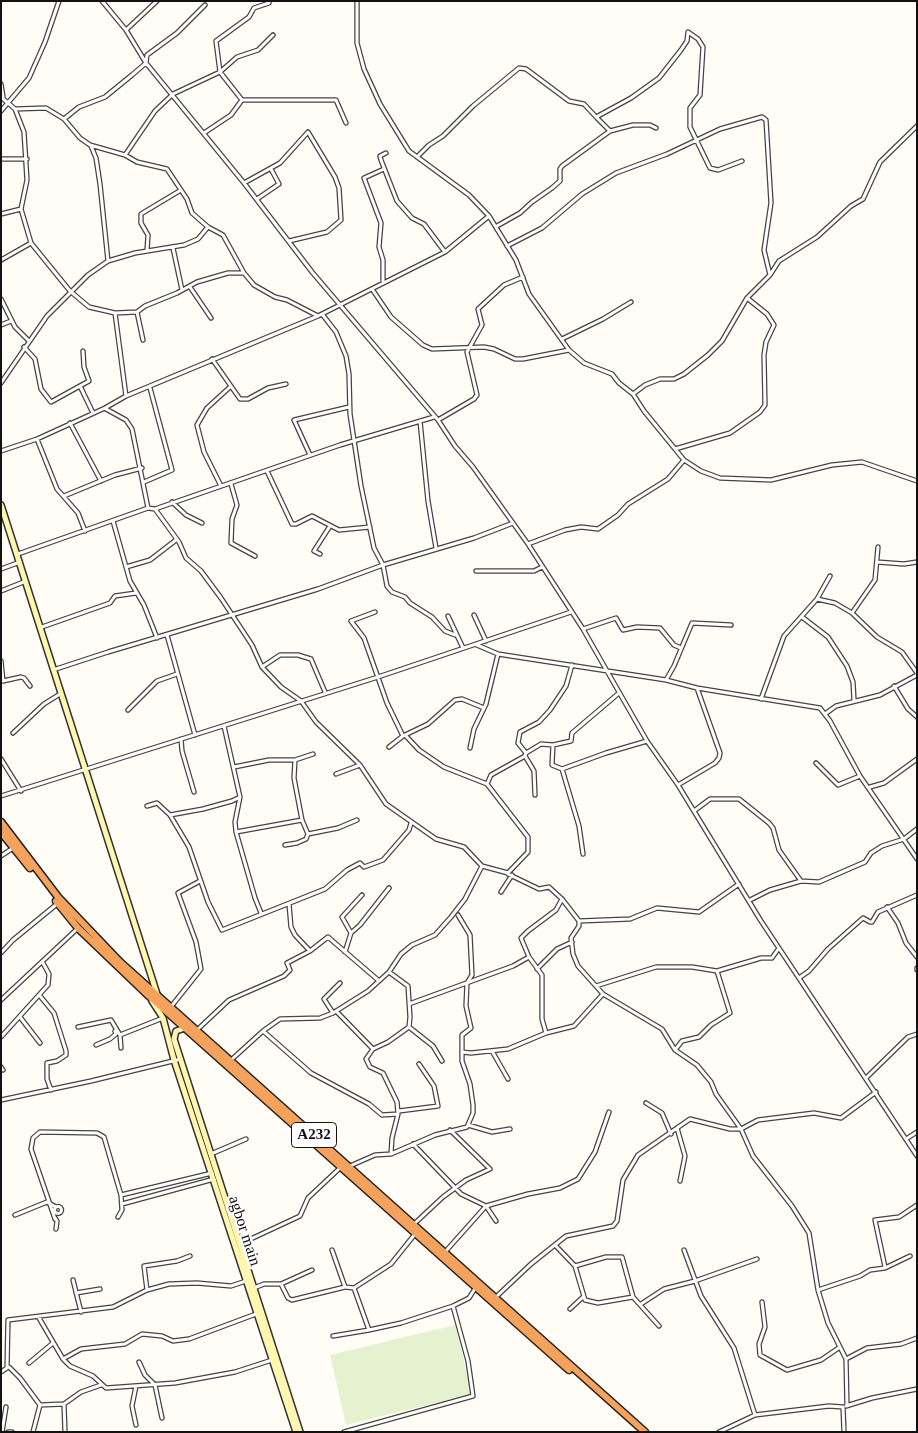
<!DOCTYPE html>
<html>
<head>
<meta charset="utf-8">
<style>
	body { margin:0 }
	#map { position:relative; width:918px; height:1433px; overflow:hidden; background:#fffdf5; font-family:Georgia,serif }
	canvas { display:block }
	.frame { position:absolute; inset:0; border:2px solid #111; pointer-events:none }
</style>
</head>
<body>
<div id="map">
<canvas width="918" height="1433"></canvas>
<div class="frame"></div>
</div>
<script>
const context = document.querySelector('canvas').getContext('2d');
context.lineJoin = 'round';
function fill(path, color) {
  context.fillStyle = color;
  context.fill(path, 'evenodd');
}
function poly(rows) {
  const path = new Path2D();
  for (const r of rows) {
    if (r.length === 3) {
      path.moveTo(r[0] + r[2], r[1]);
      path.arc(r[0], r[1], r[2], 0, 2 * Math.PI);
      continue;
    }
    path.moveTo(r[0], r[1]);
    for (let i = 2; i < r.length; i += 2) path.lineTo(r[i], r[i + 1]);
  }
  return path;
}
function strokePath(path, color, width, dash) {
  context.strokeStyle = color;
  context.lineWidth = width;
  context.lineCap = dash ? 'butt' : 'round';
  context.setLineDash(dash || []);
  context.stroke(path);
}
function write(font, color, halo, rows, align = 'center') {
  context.font = font + ' Georgia,serif';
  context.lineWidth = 5;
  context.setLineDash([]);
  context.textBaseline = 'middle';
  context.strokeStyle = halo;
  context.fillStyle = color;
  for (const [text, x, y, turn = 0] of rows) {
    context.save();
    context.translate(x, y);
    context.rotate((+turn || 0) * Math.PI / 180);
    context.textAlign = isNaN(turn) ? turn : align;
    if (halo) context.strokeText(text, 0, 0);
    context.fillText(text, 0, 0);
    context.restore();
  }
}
fill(poly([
	[455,1325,472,1394,346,1425,330,1355]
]), '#e6f2cf');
const street = poly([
	[102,1,126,30,146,63,244,183,312,272,438,420,455,446,473,467,528,544,583,629,647,741,678,785,761,921,917,1156],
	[357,1,357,43,364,69,380,104,409,151,469,195,489,216,516,260,529,294,569,350,584,363,612,374,619,383,633,394,644,411,684,460,701,471,720,478,771,480,832,465,862,462,917,481],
	[126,30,157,1],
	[1,84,3,97],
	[1,97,15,109,24,132,27,180,21,209,31,243,70,291,89,307,115,313,137,312,145,306,177,293,197,282,228,273,244,273],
	[242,100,336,100,346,123],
	[15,109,46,108,64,119,80,138,90,145,125,155,137,162,167,169,187,199,192,213,208,227,223,235,244,273,254,285,275,297,287,300,318,316],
	[1,111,29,78,45,42,59,1],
	[64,119,79,107,105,97,132,75,146,63,147,55,177,33,205,5],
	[610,131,597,118,598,116,631,98,659,78,681,50,687,41,688,32,698,39,703,47,700,95,690,108,690,127,710,168,718,170,742,161],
	[204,133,231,115,242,100,220,72,216,41,249,17,254,8,269,3],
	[91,146,96,158,100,184,108,261],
	[386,153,380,156,381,160,397,201,412,218,424,224,445,252],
	[125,155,155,111,173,94,220,72,237,57,258,50,273,35],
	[417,157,429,145,443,136,473,106,519,68,526,69,569,101,584,104,597,118],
	[1,159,27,159],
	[244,183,280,163,308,132,335,177,339,188,341,220,327,232,289,241],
	[257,199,279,184,271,169],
	[1,214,21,209],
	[497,226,520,213,532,202,552,188,560,181,560,169,562,166,610,131,633,125,650,125,656,128],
	[507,246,542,228,582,194,616,173,667,154,720,129,762,117,766,120,771,203,764,250,770,275],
	[173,248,182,290],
	[147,251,148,235,141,223,141,214,181,190],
	[1,260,31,243],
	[383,283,383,260,379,247,381,223,364,178,384,169],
	[190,287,211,318],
	[372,289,391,317,423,345,432,349,484,347,494,349,515,359,523,359,569,350],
	[1,299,15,327,29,341],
	[137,312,143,340],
	[115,313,126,396],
	[322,314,336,332,346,356,349,374,350,414,361,486,374,548,383,565,387,586,392,592,405,597,410,603,432,617,445,631,455,635],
	[1,325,11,321],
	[562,339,603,319,631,302],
	[24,347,35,359,41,389,51,402,89,381,84,367,83,351],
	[212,359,240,399,248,399,268,388,286,384],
	[1,383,47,316,88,275,108,261,135,253,184,245,198,239,208,227],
	[80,386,93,413],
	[633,394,645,385,660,379,674,379,684,374,708,355,722,341,747,298,770,275,779,261,817,237,851,206,863,199,880,162,917,126],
	[106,409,126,420,132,429,148,508],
	[438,420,474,399,477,395,467,352,482,325,478,309,504,285,523,277],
	[420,421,428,501,436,548],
	[70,423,101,481],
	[37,439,57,489,78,513,85,531],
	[675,449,730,433,760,412,765,405,764,355,766,342,774,325,767,314,747,298],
	[1,451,37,439,105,408,126,396,318,316,445,252,489,216],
	[310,455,294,420,349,407],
	[267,471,292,524,296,524,312,516,339,530,370,527],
	[144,482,172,470,150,388],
	[231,484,237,505,232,519,231,543,255,556],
	[221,486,204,452,197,425,207,408,230,387],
	[64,496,115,475,142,468],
	[172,502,186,515,202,523],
	[155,509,179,542,186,558,201,571,221,598,252,645,262,667,281,687,301,701,316,722,360,765,386,804,436,839,464,847,482,866,508,873,528,852,528,837,487,784,444,767,419,750,405,735,403,736,387,703,364,638,351,621,375,612],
	[113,521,130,581,144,605,157,638],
	[528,544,565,530,581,527,598,529,618,515,628,504,668,479,684,460],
	[18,554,148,508,155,509,340,445,434,417],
	[320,554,314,551,330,526],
	[877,562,904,564,917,562],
	[126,567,150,560,176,540],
	[1,569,20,562],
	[476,571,534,571,542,567],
	[1,591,26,581],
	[817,599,835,603,852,613,877,637,902,652,917,673],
	[852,613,875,580,878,547],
	[474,615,486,641],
	[448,616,463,648],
	[802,617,828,637,847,666,853,682,854,700],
	[42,627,110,603,115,596,136,593],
	[583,629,616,618,623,630,637,627,660,628,674,645,681,648],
	[167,635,195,735],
	[477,645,498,654,666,680,697,688,820,708,830,721,860,776,917,859],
	[1,661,3,681,21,677,24,678,30,686],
	[262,667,280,655,298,655,311,659,325,692],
	[53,670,108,652,318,589,383,565,474,538,513,523],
	[666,680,674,666,692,623,731,625],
	[894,686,908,709,917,717],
	[761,699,784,636,817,599,830,576],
	[128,710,157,681,177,674],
	[825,714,836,706,880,695,917,675],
	[224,726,240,797,235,822,236,832,302,820,308,834,306,839,297,843,285,845],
	[13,733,44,704,60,694],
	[405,735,428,724,455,700,462,699,484,708],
	[181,739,182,751,194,792],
	[553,745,571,741,572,733,619,693],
	[389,747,403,736],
	[470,748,474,729,486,704,498,654],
	[526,753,541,744,553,745,552,765,562,769],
	[525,756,534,771,535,795],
	[1,759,21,791],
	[295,760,313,754],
	[816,763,838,785,860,776],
	[234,767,269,760,295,760,294,778,302,820],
	[336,774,360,765],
	[487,784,491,775,525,756,526,753,518,743,520,732,539,722,550,710,566,686,572,665],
	[678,785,715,763,719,758,720,753,697,688],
	[870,787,884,783,917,759],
	[1,796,378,677,571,612],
	[147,806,157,803,170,815,189,847,208,902,222,930,325,889,347,870,360,863,364,867,383,860,409,830,411,823],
	[694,811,710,799,739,799,769,823,773,828,779,850,801,881],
	[170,815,203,809,232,801,240,797],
	[236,832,255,898,261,913],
	[308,834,338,828,357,820],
	[583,854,579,826,562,769,606,753,647,741],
	[1,856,13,848],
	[501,892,512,875],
	[562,899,579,921,579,926,571,938,573,954,578,966,603,994,662,1029,675,1050,697,1065,711,1082,716,1094,741,1129,753,1156,792,1206,809,1233,818,1290,828,1323,846,1359,847,1406],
	[750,900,770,890,801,881,819,882,865,862,871,853,882,846,904,839,917,829],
	[289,904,291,927,295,935,310,951],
	[887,907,898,923,906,943,917,957],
	[458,915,470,935,472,975,467,983,466,1006,471,1028,462,1035,462,1052],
	[579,921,630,919,657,908,699,912,739,884],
	[351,933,360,925,389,888],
	[345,952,351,933,342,917,362,895],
	[1,953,13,940,57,904],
	[529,957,542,975,542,1019,546,1033],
	[917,968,917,970],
	[537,969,557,949,572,942],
	[799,978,809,971,828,949,863,918,870,922,872,922,878,912,917,895],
	[596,986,656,967,692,967,717,971,761,958,772,958,779,948],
	[40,996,54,1013,66,1051,66,1055,57,1061,47,1063,47,1079,51,1090],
	[1,1000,77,929],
	[409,1004,513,966,529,957,521,938,528,931,556,910,562,899,549,887,539,889,508,874],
	[170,1008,201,969,196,942,178,893,200,881],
	[336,1011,373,1049,388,1042,409,1027,410,1017,408,986,389,972],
	[333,1013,324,999,340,983],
	[20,1017,40,1043],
	[78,1027,111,1020,120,1035,163,1018],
	[409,1027,433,1046,442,1061],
	[197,1030,229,1000,284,976,290,970,287,963,310,951,328,937,378,980],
	[263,1031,311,1073,369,1104,382,1115,398,1114,392,1138,391,1154],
	[120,1035,121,1048],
	[1,1037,48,985,49,974,43,963],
	[96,1045,110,1039,116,1034,115,1031],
	[373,1049,366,1059,370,1067,383,1073,397,1102,398,1113],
	[675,1050,682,1041,699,1037,711,1025,730,1013,717,971],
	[492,1051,508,1079],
	[230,1061,263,1031,280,1019,320,1018,333,1013,368,991,389,972,401,954,412,945,435,935,451,917,465,899,482,866],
	[1,1067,3,1070],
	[867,1077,908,1037,917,1034],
	[1,1100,91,1081,181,1059],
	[646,1103,662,1113,671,1134],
	[399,1111,438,1106,434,1086,419,1064],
	[468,1125,492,1132,510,1129],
	[677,1128,685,1156,680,1181],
	[906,1139,917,1132],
	[413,1144,461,1194,486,1206,496,1221],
	[211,1154,246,1139],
	[350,1166,375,1155,391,1154,435,1135,467,1127,473,1113,473,1105,470,1084,462,1061,462,1052,471,1053,508,1049,546,1033,574,1026,603,994],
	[121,1195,212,1173],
	[122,1204,214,1179],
	[58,1210,3.5],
	[15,1215,47,1202,56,1207],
	[55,1218,57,1221,56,1229],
	[55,1219,31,1149,33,1138,40,1132,97,1133,104,1137,121,1195,122,1210,118,1217],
	[414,1224,443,1197,466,1180,490,1169,450,1130],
	[240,1244,300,1216,308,1198,341,1167],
	[555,1245,575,1266,585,1300,598,1303,633,1297],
	[332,1250,345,1287],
	[684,1250,701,1296,734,1348,755,1415],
	[445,1252,486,1206,528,1194,560,1188,578,1179,595,1152,609,1112],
	[575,1266,606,1257,622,1257,633,1297,659,1326],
	[885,1267,875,1220,899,1217,917,1205],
	[73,1280,81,1312],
	[281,1284,312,1270],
	[254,1288,264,1284,281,1284,288,1298,292,1300,345,1287,354,1288,391,1264,415,1234],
	[354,1288,369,1330,401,1323,453,1306,469,1298,476,1287],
	[147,1290,144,1266,177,1261,190,1256],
	[818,1290,860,1276,870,1270,885,1268,910,1256],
	[76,1293,100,1289],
	[496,1297,531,1264,566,1236,613,1226,617,1221,623,1180,638,1155,690,1119,730,1129,741,1129,758,1120,814,1113,841,1118,876,1092],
	[762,1302,765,1327,759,1344,760,1355,787,1370,821,1360,840,1347],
	[641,1304,664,1289,695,1281,757,1259],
	[570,1309,583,1297],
	[39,1318,63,1359,70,1366,93,1376,106,1388,175,1383,235,1372,272,1360],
	[333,1336,369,1330],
	[63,1359,81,1349,125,1344,142,1334,162,1336,173,1341,189,1339,256,1314],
	[846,1359,867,1348,901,1344,917,1338],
	[139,1362,145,1375,155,1385,162,1418],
	[29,1363,53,1343],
	[1,1372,7,1368],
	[64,1404,81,1392,101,1385],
	[40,1405,64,1404,65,1432],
	[846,1406,872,1398,917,1389],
	[136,1425,132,1406,136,1386],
	[2,1432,6,1407],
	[8,1432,12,1432],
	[33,1432,40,1405,20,1378,9,1367,7,1368,8,1320,113,1307,147,1290,169,1284,197,1283,231,1286,246,1281],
	[344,1432,473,1396,468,1361,453,1306],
	[719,1432,755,1415,829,1406,843,1407,844,1432]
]);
const secondary = poly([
	[1,505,157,994],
	[152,1001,163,1018,174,1060,296,1432],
	[185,1028,176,1031,174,1039,300,1432]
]);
const highway = poly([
	[1,822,58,897,120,962,645,1432],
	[1,832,30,868],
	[56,901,78,928,149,996,569,1370]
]);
strokePath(street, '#444', 5.5);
strokePath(secondary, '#333', 8);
strokePath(highway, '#222', 9);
strokePath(street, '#fff', 3);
strokePath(secondary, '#fff6b0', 5);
strokePath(highway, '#f5a25d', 6);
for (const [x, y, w] of [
	[314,1135,45]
]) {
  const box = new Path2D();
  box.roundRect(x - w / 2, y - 12.5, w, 25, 4);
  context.fillStyle = '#fff';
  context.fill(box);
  strokePath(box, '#111', 1);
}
write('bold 15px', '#111', null, [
	["A232",314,1135]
]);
write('16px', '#111', '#fff', [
	["agbor main",244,1231,72]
]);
</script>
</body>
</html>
